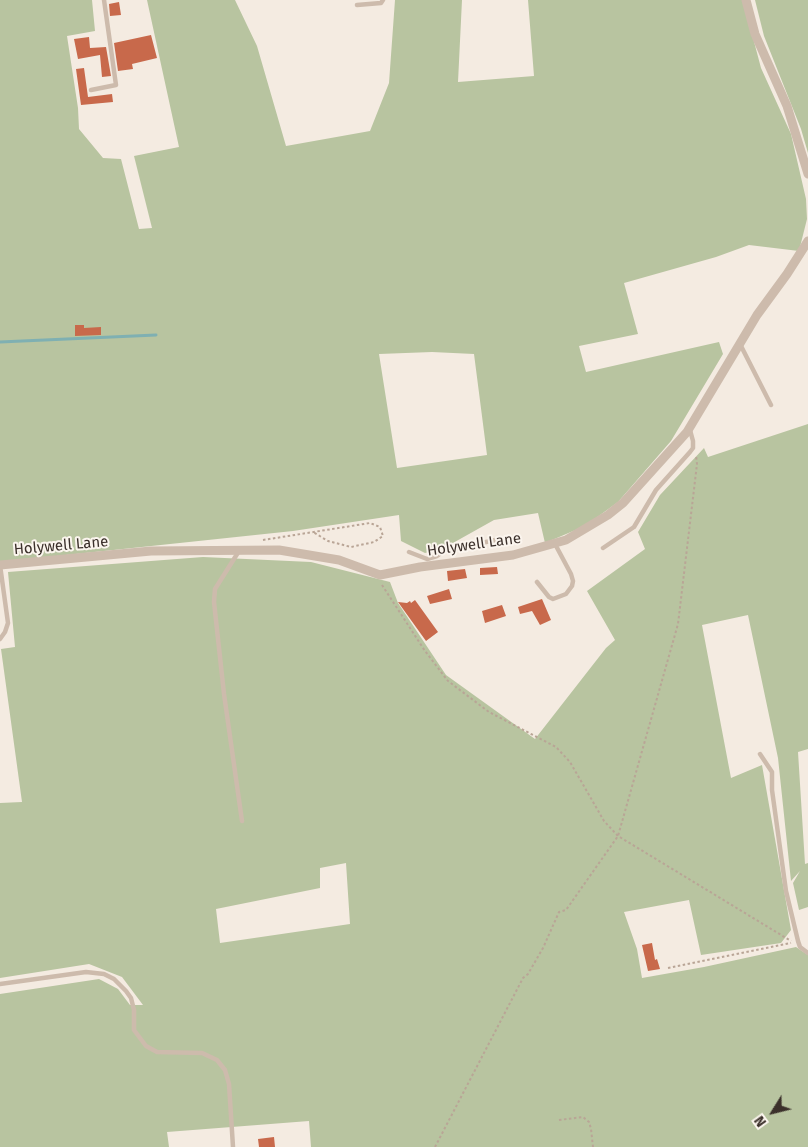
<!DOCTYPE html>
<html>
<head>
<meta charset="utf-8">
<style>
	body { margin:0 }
	#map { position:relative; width:808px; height:1147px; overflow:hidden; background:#f4ebe1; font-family:"Fira Sans",sans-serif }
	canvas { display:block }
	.north { position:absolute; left:748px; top:1087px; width:50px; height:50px; -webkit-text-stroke:4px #fbf5ee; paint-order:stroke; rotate:234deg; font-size:14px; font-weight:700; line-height:20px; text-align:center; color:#3b302b }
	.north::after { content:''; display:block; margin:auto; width:18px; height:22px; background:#3b302b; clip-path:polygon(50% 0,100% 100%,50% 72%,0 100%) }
</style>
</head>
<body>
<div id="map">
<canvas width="808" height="1147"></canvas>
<div class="north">N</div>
</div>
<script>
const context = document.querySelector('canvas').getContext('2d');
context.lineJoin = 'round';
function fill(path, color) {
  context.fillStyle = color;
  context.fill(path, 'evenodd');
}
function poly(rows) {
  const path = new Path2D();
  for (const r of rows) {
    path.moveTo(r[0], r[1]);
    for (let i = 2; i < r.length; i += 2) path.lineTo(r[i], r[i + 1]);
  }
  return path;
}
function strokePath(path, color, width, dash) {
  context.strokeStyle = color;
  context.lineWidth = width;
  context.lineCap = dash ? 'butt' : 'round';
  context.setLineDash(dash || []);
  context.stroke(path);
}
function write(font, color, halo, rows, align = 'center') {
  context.font = font + ' "Fira Sans",sans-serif';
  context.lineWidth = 4;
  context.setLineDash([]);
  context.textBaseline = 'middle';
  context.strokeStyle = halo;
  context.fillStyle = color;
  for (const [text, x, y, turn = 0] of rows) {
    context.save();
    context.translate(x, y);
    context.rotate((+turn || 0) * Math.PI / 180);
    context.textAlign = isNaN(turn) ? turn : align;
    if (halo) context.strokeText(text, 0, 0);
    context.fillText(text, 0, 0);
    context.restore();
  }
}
fill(poly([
	[0,0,92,0,95,31,67,36,78,108,79,129,103,158,121,159,139,229,152,228,134,156,179,147,147,0,235,0,257,46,286,146,370,131,389,83,395,0,462,0,458,82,534,76,528,0,743,0,761,68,791,134,806,199,807,219,799,251,749,245,716,257,624,283,638,334,579,346,586,372,719,342,723,354,671,441,618,502,585,526,545,543,538,513,494,520,444,548,425,553,401,541,399,515,293,531,0,562],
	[432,352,474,354,487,455,397,468,379,354],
	[755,0,808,0,808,153,801,129,764,36],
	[808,424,808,749,798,752,805,864,808,863,808,907,799,910,793,883,800,871,791,881,778,758,748,615,702,625,731,778,762,765,791,930,781,943,701,955,689,900,624,912,637,949,642,978,704,967,796,947,808,955,808,1147,311,1147,309,1121,167,1132,169,1147,0,1147,0,994,99,979,118,989,130,1005,143,1005,122,977,89,964,0,978,0,803,22,802,1,649,15,647,8,572,203,557,311,562,390,582,398,603,446,675,535,739,606,648,615,640,587,591,645,549,638,532,660,495,704,448,708,457],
	[346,863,350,924,220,943,216,909,320,888,320,868]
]), '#b8c4a0');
strokePath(poly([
	[0,342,156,335]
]), '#7fb0b2', 3);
fill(poly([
	[119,2,121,15,110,16,109,4],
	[151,35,157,58,132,64,133,69,118,71,114,43],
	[89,37,90,48,106,47,111,76,102,77,100,55,78,59,74,39],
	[84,68,88,97,112,94,113,102,81,105,76,69],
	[75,325,84,325,84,328,101,327,101,335,75,336],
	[497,567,498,574,480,575,480,568],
	[465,569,467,578,448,581,447,571],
	[449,589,452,599,430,604,427,596],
	[542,599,551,620,540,625,532,611,520,614,518,607],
	[415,600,438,632,426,641,398,602,407,603,410,601,411,603],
	[502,605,506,616,485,623,482,611],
	[652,943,655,960,657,959,660,969,648,971,642,945],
	[274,1137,275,1147,259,1147,258,1139]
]), '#c8694b');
strokePath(poly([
	[263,540,370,523,380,527,383,536,374,542,351,547,328,541,313,532],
	[382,585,425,651,448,681,489,712,556,747,570,762,604,821,618,836,791,941],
	[668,968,791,943],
	[559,1120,583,1117,589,1122,591,1129,593,1147],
	[435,1147,523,978,528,974,543,948,559,912,566,910,618,836,678,624,697,464,696,455]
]), '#b9a596', 2, [2.5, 2.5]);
strokePath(poly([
	[357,5,381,3,383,0],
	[91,90,116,85,104,0],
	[740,344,771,405],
	[603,548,634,527,656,490,690,452,693,448,693,441,690,430],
	[239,551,215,589,214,602,224,694,242,821],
	[409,552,427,559,437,556,444,551,500,539],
	[537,582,549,597,553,599,566,594,572,586,573,581,571,574,555,544],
	[0,639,5,632,8,623,0,565],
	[760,754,772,772,772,790,786,891,798,941,800,947,808,953],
	[0,984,86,972,104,974,114,979,126,991,131,998,134,1010,134,1030,146,1046,157,1052,202,1053,217,1060,225,1070,229,1084,233,1147]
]), '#cdbbac', 4.5);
strokePath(poly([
	[746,0,755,34,787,106,808,174],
	[0,565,151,551,279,550,339,560,380,575,420,567,513,555,566,540,608,515,623,503,687,432,757,315,787,274,808,241]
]), '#cdbbac', 9);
write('15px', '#3b302b', '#fbf5ee', [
	["Holywell Lane",474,545,-8],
	["Holywell Lane",61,546,-5]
]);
</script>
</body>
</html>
